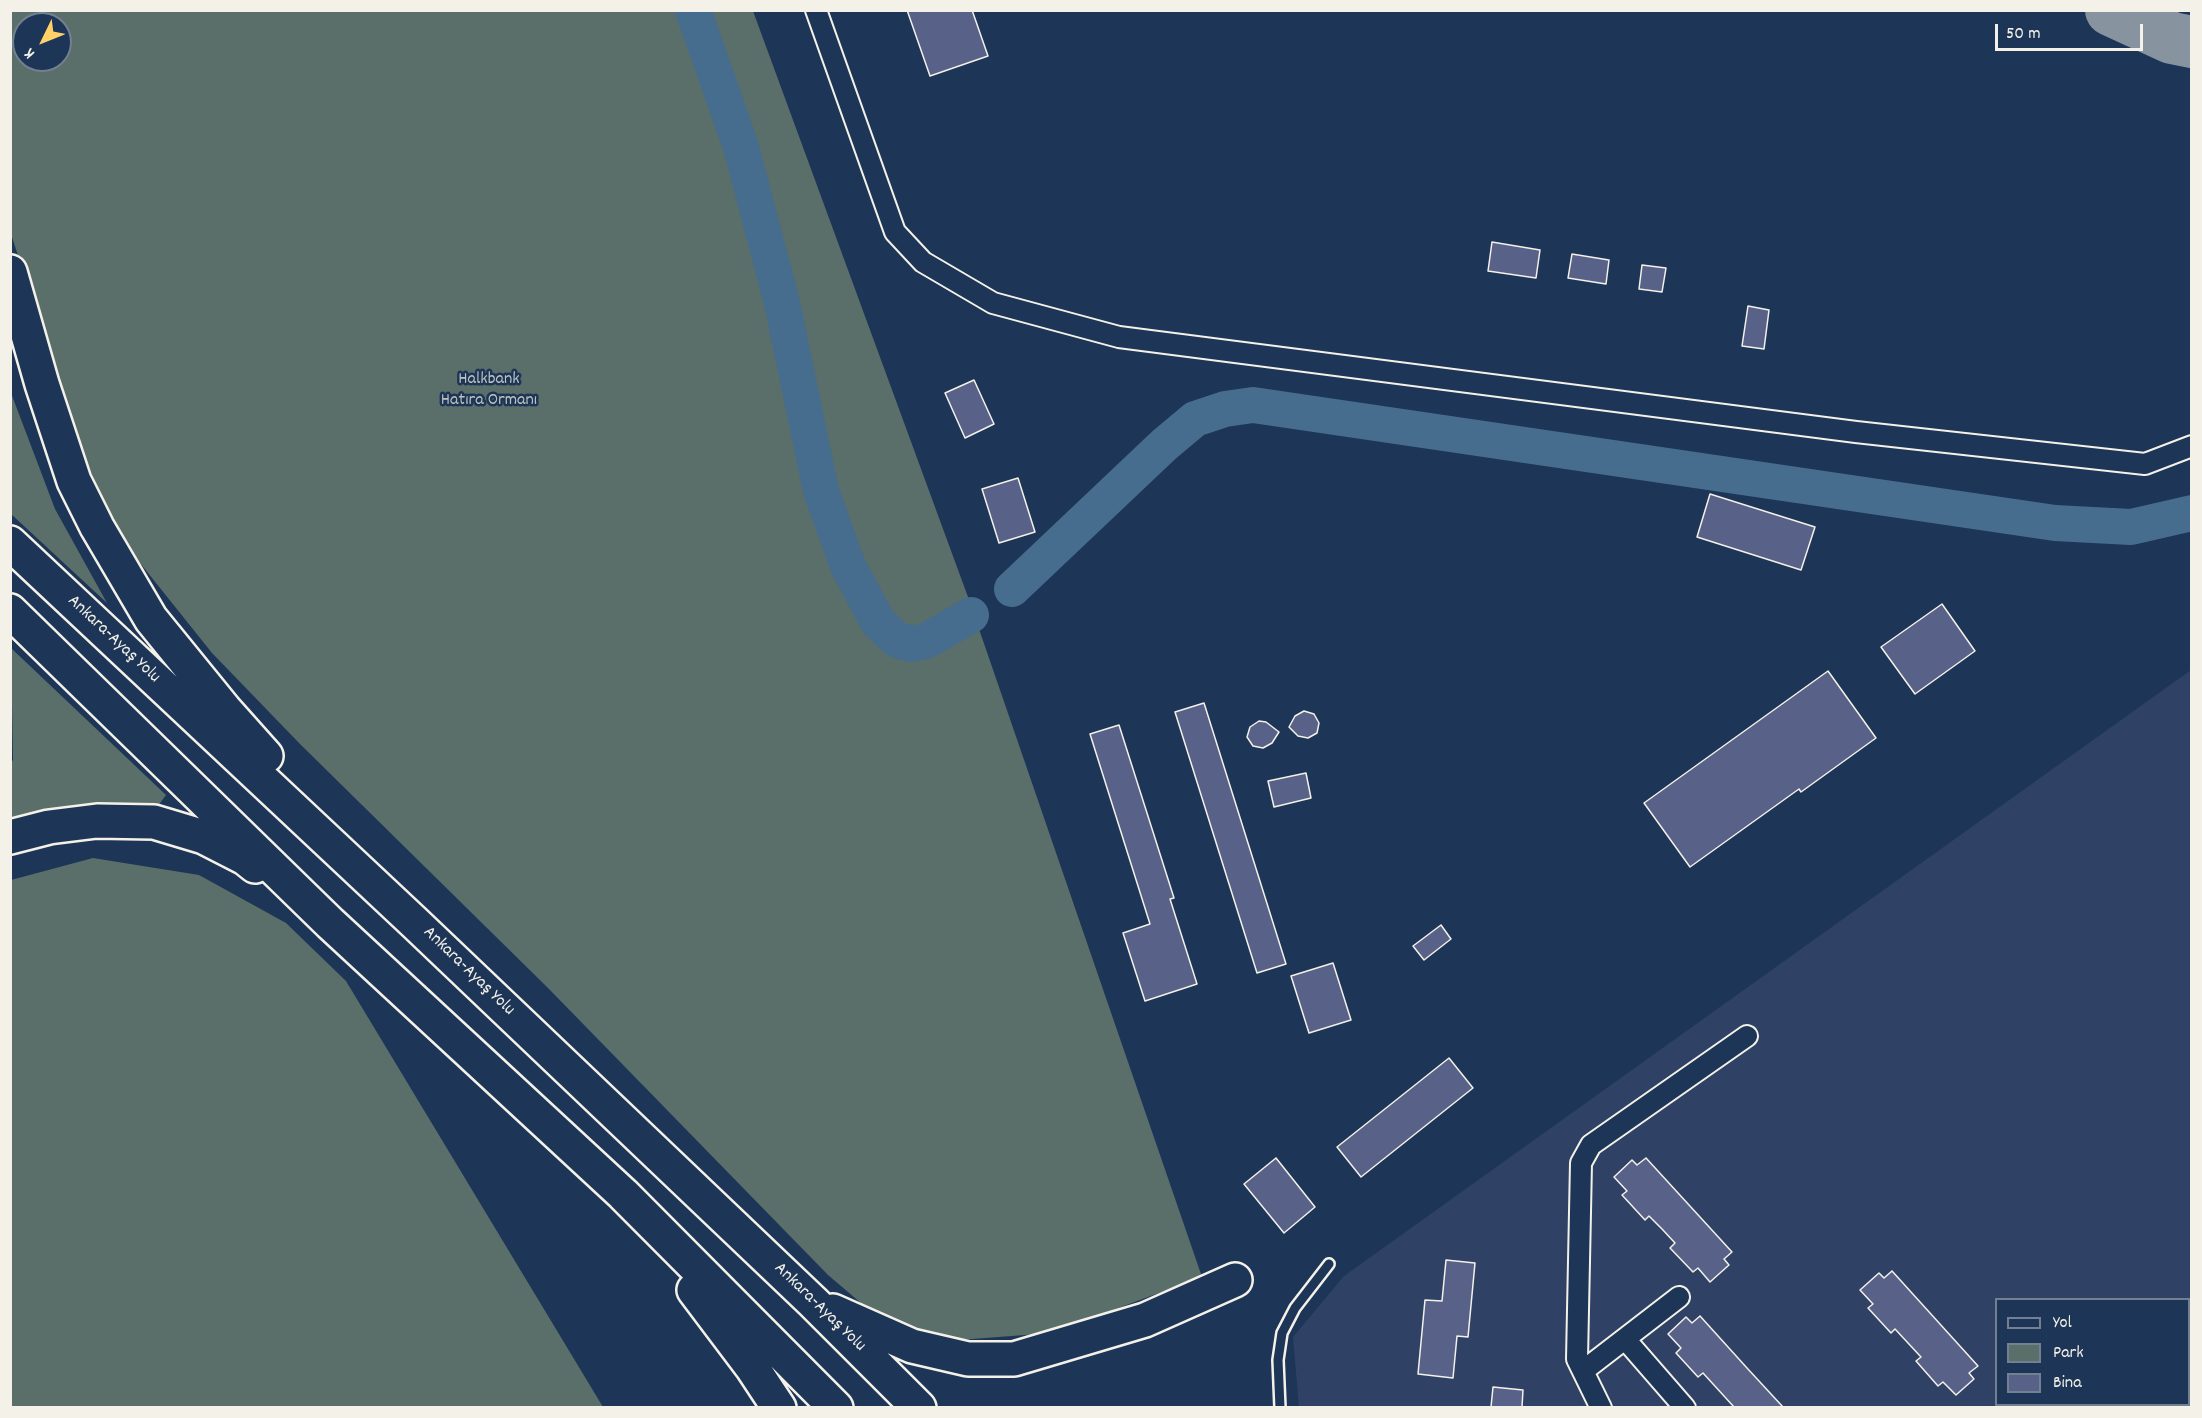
<!DOCTYPE html>
<html>
<head>
<meta charset="utf-8">
<style>
	body { margin:0 }
	#map { position:relative; width:2202px; height:1418px; overflow:hidden; background:#1d3557; font-family:Dekko,sans-serif }
	canvas { display:block }
	.frame { position:absolute; inset:0; border:12px solid #f4f1e8; pointer-events:none }
	.legend { position:absolute; left:1995px; top:1298px; width:195px; height:108px; box-sizing:border-box; background:#1d3557; border:2px solid #738091; margin:0; padding:8px 10px; list-style:none; font-size:18px; color:#f4f1e8 }
	.legend li { display:flex; align-items:center; gap:12px; height:30px }
	.legend b { width:30px; border:2px solid #738091 }
	.north { position:absolute; left:12px; top:12px; width:60px; height:60px; box-sizing:border-box; background:#1d3557; border:2px solid #738091; border-radius:50%; rotate:227deg; font-size:16px; font-weight:700; line-height:24px; text-align:center; color:#f4f1e8 }
	.north::after { content:''; display:block; margin:auto; width:21px; height:27px; background:#ffd166; clip-path:polygon(50% 0,100% 100%,50% 72%,0 100%) }
	.scale { position:absolute; left:1995px; top:24px; width:148px; height:27px; box-sizing:border-box; border:3px solid #f4f1e8; border-top:0; padding-left:8px; font-size:18px; line-height:21px; white-space:nowrap; color:#f4f1e8; -webkit-text-stroke:4px #1d3557; paint-order:stroke }
</style>
</head>
<body>
<div id="map">
<canvas width="2202" height="1418"></canvas>
<div class="frame"></div>
<ul class="legend">
<li><b style="height:8px;background:#1d3557"></b>Yol</li>
<li><b style="height:16px;background:#5a6e6a"></b>Park</li>
<li><b style="height:16px;background:#586289"></b>Bina</li>
</ul>
<div class="north">K</div>
<div class="scale">50 m</div>
</div>
<script>
const context = document.querySelector('canvas').getContext('2d');
context.lineJoin = 'round';
function fill(path, color) {
  context.fillStyle = color;
  context.fill(path, 'evenodd');
}
function poly(rows) {
  const path = new Path2D();
  for (const r of rows) {
    path.moveTo(r[0], r[1]);
    for (let i = 2; i < r.length; i += 2) path.lineTo(r[i], r[i + 1]);
  }
  return path;
}
function strokePath(path, color, width, dash) {
  context.strokeStyle = color;
  context.lineWidth = width;
  context.lineCap = dash ? 'butt' : 'round';
  context.setLineDash(dash || []);
  context.stroke(path);
}
function write(font, color, halo, rows, align = 'center') {
  context.font = font + ' Dekko,sans-serif';
  context.lineWidth = 5;
  context.setLineDash([]);
  context.textBaseline = 'middle';
  context.strokeStyle = halo;
  context.fillStyle = color;
  for (const [text, x, y, turn = 0] of rows) {
    context.save();
    context.translate(x, y);
    context.rotate((+turn || 0) * Math.PI / 180);
    context.textAlign = isNaN(turn) ? turn : align;
    if (halo) context.strokeText(text, 0, 0);
    context.fillText(text, 0, 0);
    context.restore();
  }
}
fill(poly([
	[2191,670,2191,1407,1299,1407,1293,1337,1344,1276],
	[1996,1300,2188,1300,2188,1404,1996,1404]
]), '#2f4266');
fill(poly([
	[10,11,753,11,968,597,1202,1277,1051,1333,946,1341,875,1315,828,1275,548,988,300,744,212,653,120,538,83,454,11,234],
	[24,24,60,24,60,60,24,60],
	[11,393,55,509,107,603,11,514],
	[11,648,166,795,155,810,86,806,18,820,11,824,10,764,13,760],
	[93,858,199,875,286,923,346,981,603,1407,11,1407,11,880]
]), '#5a6e6a');
strokePath(poly([
	[693,10,741,147,782,303,821,491,848,566,878,622,897,640,912,644,926,641,971,615],
	[1012,589,1164,445,1195,419,1225,409,1253,405,2055,523,2131,527,2192,513]
]), '#466d8e', 36);
strokePath(poly([
	[2111,10,2172,38,2192,42]
]), '#8893a0', 52);
const building = poly([
	[907,10,972,10,988,56,930,76,907,10],
	[1492,242,1540,250,1536,278,1488,271,1492,242],
	[1572,254,1609,260,1606,284,1568,278,1572,254],
	[1642,265,1666,268,1662,292,1639,289,1642,265],
	[1748,306,1769,310,1764,349,1742,346,1748,306],
	[974,380,994,424,965,438,945,393,974,380],
	[1018,478,1035,532,999,543,982,489,1018,478],
	[1710,494,1815,527,1801,570,1697,537,1710,494],
	[1942,604,1975,651,1915,694,1881,647,1942,604],
	[1828,671,1876,738,1801,792,1799,789,1690,867,1644,803,1828,671],
	[1204,703,1286,964,1257,973,1175,712,1204,703],
	[1304,711,1314,714,1319,723,1317,733,1308,738,1298,736,1289,727,1295,716,1304,711],
	[1259,721,1266,722,1279,732,1272,743,1263,748,1253,746,1247,737,1250,727,1259,721],
	[1119,725,1174,898,1170,899,1197,984,1145,1001,1123,933,1150,924,1090,734,1119,725],
	[1306,773,1311,798,1274,807,1268,781,1306,773],
	[1441,925,1451,939,1424,960,1413,946,1441,925],
	[1333,963,1351,1020,1309,1033,1291,976,1333,963],
	[1449,1058,1473,1088,1361,1177,1337,1147,1449,1058],
	[1276,1158,1315,1207,1284,1233,1244,1184,1276,1158],
	[1646,1158,1732,1252,1724,1259,1729,1265,1710,1282,1698,1268,1693,1272,1670,1248,1675,1243,1662,1229,1649,1216,1645,1220,1622,1195,1627,1191,1614,1177,1632,1160,1637,1165,1646,1158],
	[1446,1260,1475,1263,1468,1337,1457,1336,1453,1378,1418,1374,1425,1300,1442,1301,1446,1260],
	[1892,1271,1978,1366,1969,1373,1974,1379,1956,1395,1943,1382,1938,1386,1916,1361,1921,1357,1895,1329,1891,1333,1868,1308,1873,1304,1860,1290,1879,1273,1884,1278,1892,1271],
	[1700,1316,1747,1368,1783,1407,1734,1407,1703,1373,1698,1377,1676,1353,1681,1348,1668,1334,1686,1317,1692,1323,1700,1316],
	[1493,1387,1523,1390,1522,1407,1491,1407,1493,1387]
]);
fill(building, '#586289');
strokePath(building, '#f4f1e8', 1.5);
const lane = poly([
	[1280,1408,1278,1360,1282,1333,1295,1308,1329,1264]
]);
const street = poly([
	[816,10,895,232,923,262,993,303,1119,337,1856,432,2145,464,2192,446],
	[1625,1339,1685,1408],
	[1583,1371,1679,1297],
	[1601,1408,1577,1359,1581,1163,1591,1145,1747,1036]
]);
const highway = poly([
	[10,272,42,384,74,481,97,527,151,619,225,710,266,756],
	[10,543,415,923,813,1302,919,1408],
	[10,611,330,923,623,1194,836,1408],
	[10,837,49,827,97,821,154,822,204,837,245,858,255,866],
	[694,1290,752,1367,779,1408],
	[833,1311,912,1346,968,1359,1014,1359,1145,1320,1235,1280]
]);
strokePath(lane, '#f4f1e8', 14);
strokePath(street, '#f4f1e8', 24);
strokePath(highway, '#f4f1e8', 38);
strokePath(lane, '#1d3557', 9);
strokePath(street, '#1d3557', 20);
strokePath(highway, '#1d3557', 33);
write('18px', '#bec3bc', '#1d3557', [
	["Halkbank",489,381],
	["Hatıra Ormanı",489,402]
]);
write('18px', '#f4f1e8', '#1d3557', [
	["Ankara-Ayaş Yolu",113,640,43],
	["Ankara-Ayaş Yolu",468,972,44],
	["Ankara-Ayaş Yolu",819,1308,44]
]);
</script>
</body>
</html>
